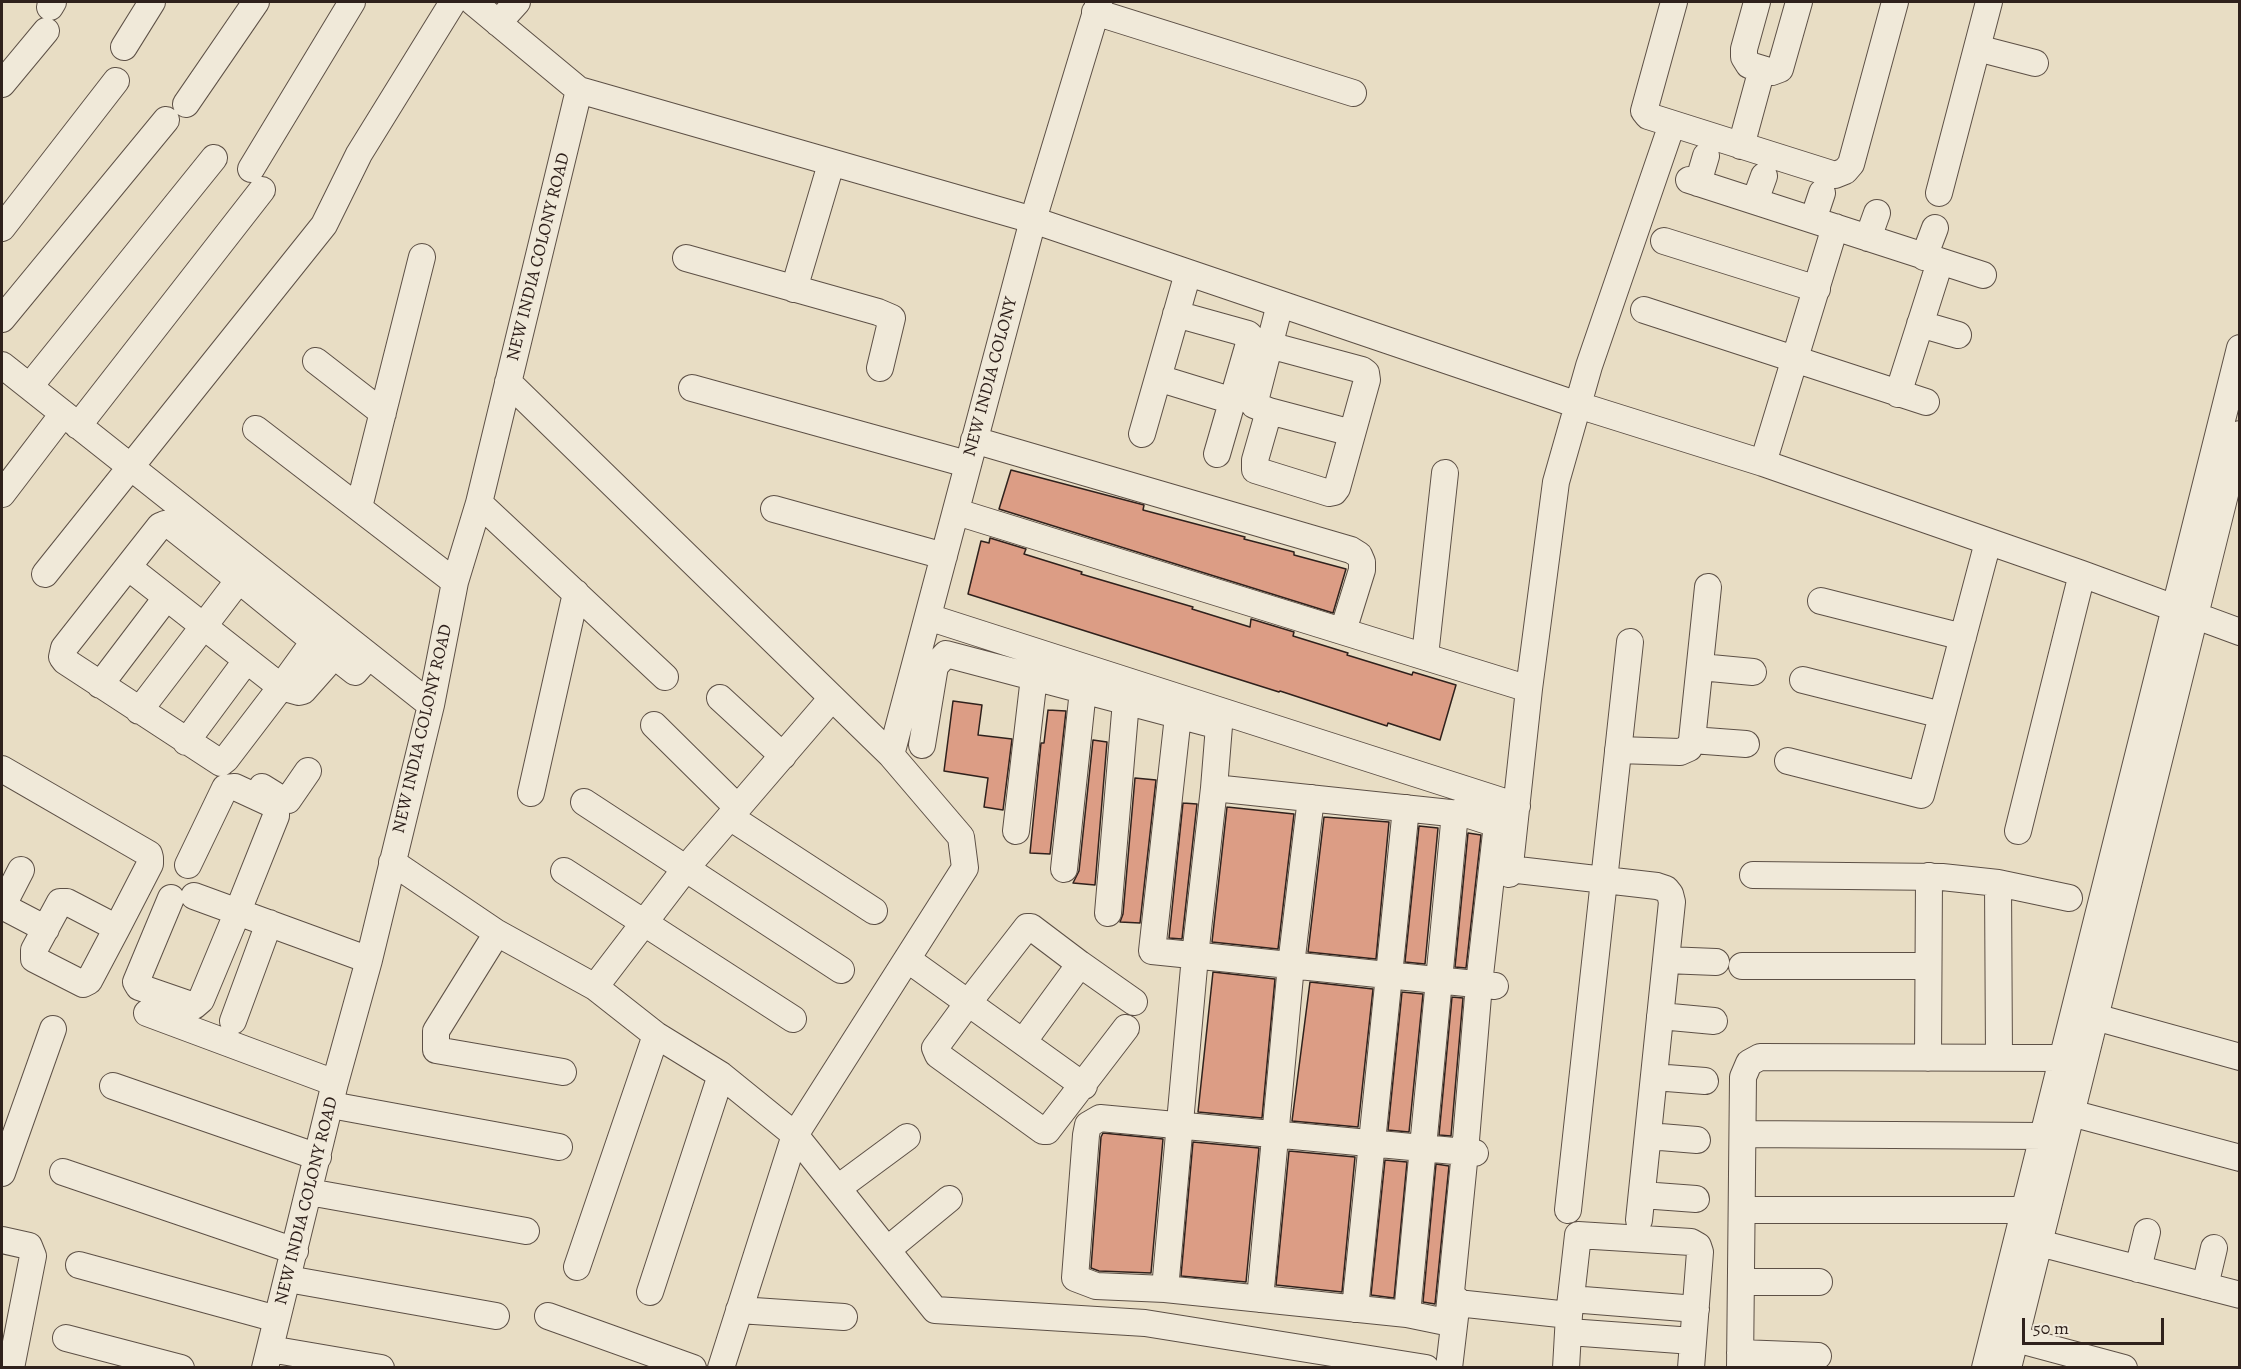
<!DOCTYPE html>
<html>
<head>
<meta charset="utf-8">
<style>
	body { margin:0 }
	#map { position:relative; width:2241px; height:1369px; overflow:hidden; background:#e8ddc4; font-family:Alegreya,serif }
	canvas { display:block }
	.frame { position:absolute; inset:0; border:3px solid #2f211c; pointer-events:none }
	.scale { position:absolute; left:2022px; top:1318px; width:142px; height:27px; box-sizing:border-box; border:3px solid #2f211c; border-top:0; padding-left:8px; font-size:18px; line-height:21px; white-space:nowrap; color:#2f211c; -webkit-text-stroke:4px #f0e9d9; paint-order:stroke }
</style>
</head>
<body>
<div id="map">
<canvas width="2241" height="1369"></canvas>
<div class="frame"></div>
<div class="scale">50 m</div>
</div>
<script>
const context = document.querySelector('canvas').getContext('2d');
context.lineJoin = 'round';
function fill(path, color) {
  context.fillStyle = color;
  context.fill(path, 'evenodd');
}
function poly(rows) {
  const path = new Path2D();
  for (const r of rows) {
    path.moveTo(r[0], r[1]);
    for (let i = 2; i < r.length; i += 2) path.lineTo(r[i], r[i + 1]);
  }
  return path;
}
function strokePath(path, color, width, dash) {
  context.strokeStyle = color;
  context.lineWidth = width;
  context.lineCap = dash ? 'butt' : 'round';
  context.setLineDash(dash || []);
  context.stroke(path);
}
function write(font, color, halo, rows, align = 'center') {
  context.font = font + ' Alegreya,serif';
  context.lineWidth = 4.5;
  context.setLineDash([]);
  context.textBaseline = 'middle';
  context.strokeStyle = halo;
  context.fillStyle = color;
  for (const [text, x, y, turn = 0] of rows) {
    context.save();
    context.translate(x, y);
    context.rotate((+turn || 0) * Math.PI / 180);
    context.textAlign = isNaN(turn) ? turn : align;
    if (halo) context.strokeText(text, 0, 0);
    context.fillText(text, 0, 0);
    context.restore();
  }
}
const building = poly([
	[1011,470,1144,505,1143,510,1245,537,1244,539,1294,552,1294,555,1346,569,1333,613,999,509,1011,470],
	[990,538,1026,549,1024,554,1082,572,1081,574,1193,607,1192,609,1250,627,1251,619,1294,632,1293,636,1348,653,1347,655,1412,675,1413,672,1456,685,1440,740,1388,723,1387,726,1280,691,1279,692,968,594,981,541,989,543,990,538],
	[953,701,982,705,978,735,1012,739,1003,810,984,807,988,778,944,771,953,701],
	[1048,710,1066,711,1050,854,1030,853,1041,743,1044,743,1048,710],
	[1093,740,1107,742,1095,885,1073,883,1079,871,1093,740],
	[1135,778,1156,780,1140,923,1120,922,1123,914,1135,778],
	[1183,803,1197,804,1182,939,1169,938,1183,803],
	[1227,807,1294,814,1278,949,1212,942,1227,807],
	[1324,817,1389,822,1376,959,1308,952,1324,817],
	[1419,826,1438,828,1425,964,1405,962,1419,826],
	[1468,833,1481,835,1466,968,1455,967,1468,833],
	[1213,972,1275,979,1262,1118,1198,1112,1213,972],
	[1310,982,1373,989,1358,1127,1292,1121,1310,982],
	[1402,992,1423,994,1409,1132,1388,1130,1402,992],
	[1452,997,1463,998,1451,1136,1439,1135,1452,997],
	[1103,1133,1163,1139,1151,1273,1099,1271,1091,1268,1101,1137,1103,1133],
	[1193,1142,1259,1148,1246,1282,1181,1276,1193,1142],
	[1289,1151,1355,1157,1342,1292,1276,1285,1289,1151],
	[1385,1160,1407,1162,1394,1298,1371,1295,1385,1160],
	[1436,1164,1449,1166,1435,1304,1423,1302,1436,1164]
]);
fill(building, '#dc9d85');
strokePath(building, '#2f211c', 1.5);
const minor = poly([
	[473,2,579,90,1033,220,1578,405,1763,463,2082,574,2240,632],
	[1674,2,1644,111,1648,116,1835,175,1845,171,1851,164,1895,2],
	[1757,2,1744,49,1744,57,1749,65,1772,72,1780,69,1799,2],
	[50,7,53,2],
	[1095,12,1353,93],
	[498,23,517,2],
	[124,47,152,2],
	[1977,48,2035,63],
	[2,84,46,31],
	[186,104,256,2],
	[1741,146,1762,69],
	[251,169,352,2],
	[1689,180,1983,275],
	[1698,183,1706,156],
	[1939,193,1989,2],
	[1755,201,1764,176],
	[1813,220,1822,193],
	[2,228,116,81],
	[1868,238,1877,213],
	[1664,241,1817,289],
	[1924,257,1935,228],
	[686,258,878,312,892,318,880,368],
	[794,289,831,164],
	[1280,304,1254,405,1269,411,1352,433],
	[1644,310,1926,402],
	[1176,314,1248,334,1250,336,1250,340,1217,454],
	[2,319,166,120],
	[1920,324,1958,335],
	[316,361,383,413],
	[2,365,431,705],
	[1158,378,1233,401],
	[508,382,891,755,961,837,965,868,795,1135,721,1368],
	[30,386,214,158],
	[692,388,967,464],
	[1898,394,1940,262],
	[1269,411,1255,460,1255,470,1329,493,1334,492,1337,488,1367,380,1366,373,1362,370,1269,345],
	[78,426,262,190],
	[256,429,455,582],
	[1142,434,1188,273],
	[974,440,1351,550,1359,555,1362,562,1362,570,1343,631],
	[1763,463,1835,227],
	[2,494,63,414],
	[479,503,665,677],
	[359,507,422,257],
	[774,509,944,556],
	[957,512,1529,689],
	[165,524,171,526,239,580,310,638,311,641,310,647,281,687,226,759,221,763,65,661,62,657,64,648,160,526,165,524],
	[128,567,281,687,299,692,303,691,334,656],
	[45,574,324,225,359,154,453,2],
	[1821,601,1963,637],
	[928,617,1517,806],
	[322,646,355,672,369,656],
	[1425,656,1445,473],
	[1700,667,1753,672],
	[1803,680,1942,715],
	[100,685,166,598],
	[720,698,783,756],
	[139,711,248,568],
	[1178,716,1152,951,1495,986],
	[654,725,738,808],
	[1692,740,1746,744],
	[186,742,246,661],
	[922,745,935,666,946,654,1219,726,1214,788,1469,815,1497,824,1479,984,1465,1152,1449,1312,1441,1321,1407,1314,1165,1289,1096,1286,1075,1278,1086,1135,1088,1125,1100,1118,1465,1152,1475,1153],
	[1618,750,1680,752,1689,748,1692,740,1708,587],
	[891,755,1033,220,1099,2],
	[1788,761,1921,795,1988,542],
	[2,769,149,854,150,858,150,864,117,928,89,981,83,984,34,959,34,950,60,902,67,902,117,928],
	[262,787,283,800,288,800,308,771],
	[531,793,576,593],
	[584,802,841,970],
	[730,817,874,911],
	[1016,831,1034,677],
	[2018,831,2082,574],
	[392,862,497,933,595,987,656,1035,721,1075,795,1135,935,1310,1145,1323,1426,1368],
	[1064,869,1083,690],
	[1509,869,1657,886,1666,889,1670,894,1672,902,1639,1220],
	[564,871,793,1019],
	[1509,874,1529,689,1556,482,1589,366,1670,130],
	[1753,875,1942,877,1998,883,2069,898],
	[1998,883,1999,1058],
	[194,896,369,960],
	[171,898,136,982,139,987,194,1006,201,1000,238,911,276,816,276,808,274,805,235,787,225,788,188,865],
	[2,906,46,929],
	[2,907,21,870],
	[1108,913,1126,701],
	[497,933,436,1031,436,1050,563,1072],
	[907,959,1084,1086],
	[1666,960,1716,962],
	[1080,964,1134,1002],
	[1742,966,1928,966],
	[595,987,686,868,832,698],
	[147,1013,335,1083],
	[1660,1016,1714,1021],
	[2095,1017,2240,1057],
	[233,1021,269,923],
	[1023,1042,1080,964,1031,927,1027,927,968,1003,935,1048,938,1055,1043,1131,1047,1131,1126,1028],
	[1928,1058,1929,876],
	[1654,1077,1705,1081],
	[113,1086,318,1157],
	[331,1105,559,1147],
	[2071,1113,2240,1158],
	[1743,1134,2043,1136],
	[1648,1136,1697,1140],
	[63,1172,295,1251],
	[2,1173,53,1029],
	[838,1188,907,1137],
	[309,1192,526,1231],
	[1642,1195,1696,1199],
	[1568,1210,1630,642],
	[1742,1210,2025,1210],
	[2,1240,29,1246,33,1256,11,1368],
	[2039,1243,2240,1295],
	[887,1250,949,1199],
	[79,1265,277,1319],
	[577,1267,656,1035],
	[2138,1269,2147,1232],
	[288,1279,496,1316],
	[1741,1282,1819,1282],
	[2205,1286,2214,1248],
	[1165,1289,1195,956,1214,788],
	[650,1292,721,1075],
	[1260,1299,1291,965,1311,798],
	[1571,1299,1696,1309],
	[1457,1303,1569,1315,1566,1368],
	[1355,1309,1406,808],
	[739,1310,844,1317],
	[1407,1314,1455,813],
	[1569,1315,1578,1235,1691,1242,1698,1246,1700,1252,1691,1368],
	[548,1316,693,1368],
	[1569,1332,1693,1341],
	[66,1338,181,1368],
	[2016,1339,2124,1368],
	[270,1349,381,1368],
	[1740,1353,1818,1356],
	[265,1368,335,1083,369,960,431,705,455,582,479,503,579,90],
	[1449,1368,1457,1300],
	[1740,1368,1743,1077,1749,1063,1760,1057,2063,1058],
	[1985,1368,2240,348],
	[2008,1368,2240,434]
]);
strokePath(minor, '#5d5046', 28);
strokePath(minor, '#f0e9d9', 26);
write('18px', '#2f211c', '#f0e9d9', [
	["NEW INDIA COLONY ROAD",539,257,-76],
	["NEW INDIA COLONY",991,377,-75],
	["NEW INDIA COLONY ROAD",423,729,-77],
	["NEW INDIA COLONY ROAD",307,1201,-76]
]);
</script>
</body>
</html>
